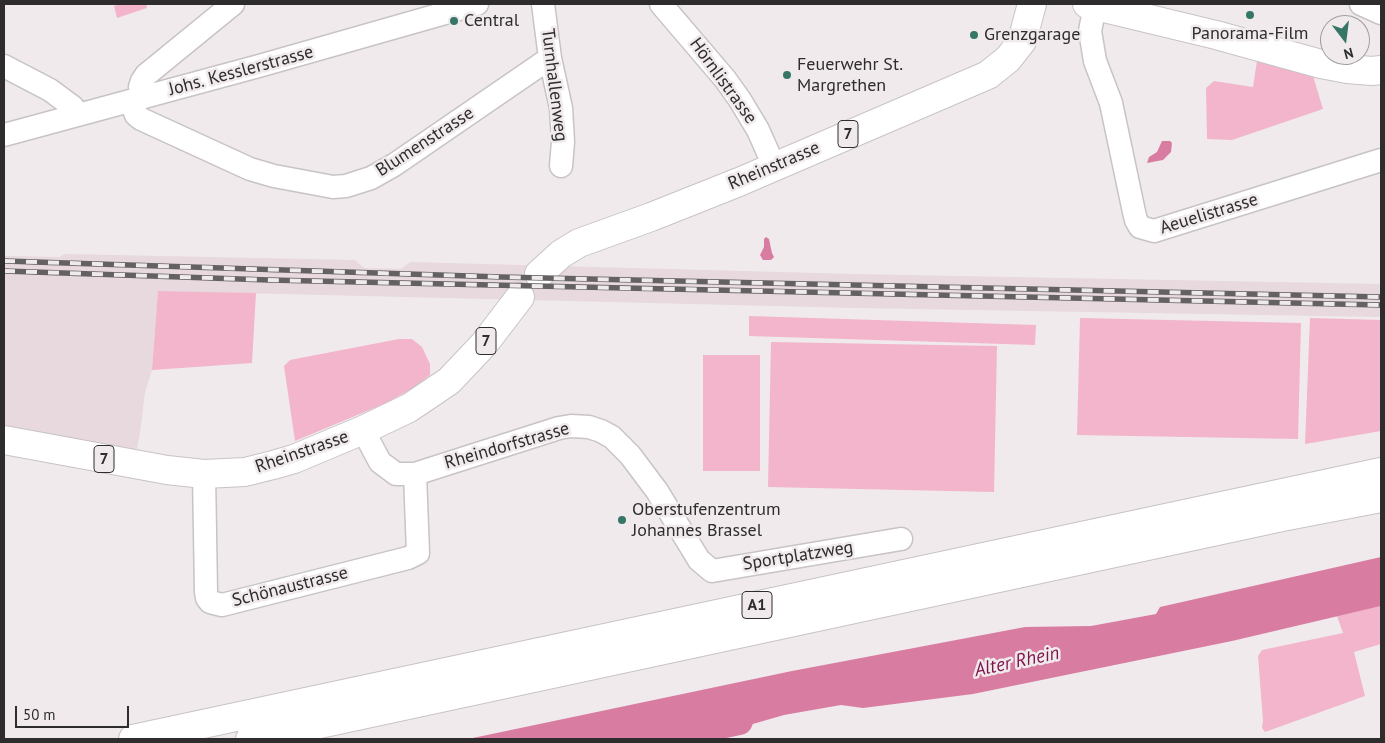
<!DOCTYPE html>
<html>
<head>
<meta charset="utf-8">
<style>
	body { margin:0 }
	#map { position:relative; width:1385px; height:743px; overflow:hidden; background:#f0eaec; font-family:"PT Sans",sans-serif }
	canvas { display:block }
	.frame { position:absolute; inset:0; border:5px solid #2e2c2d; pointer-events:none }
	.north { position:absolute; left:1320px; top:15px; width:50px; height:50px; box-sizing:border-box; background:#f0eaec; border:1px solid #a29ea0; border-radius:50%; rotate:165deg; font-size:14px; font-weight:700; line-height:20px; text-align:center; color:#2e2c2d }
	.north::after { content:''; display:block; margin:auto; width:18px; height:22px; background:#357667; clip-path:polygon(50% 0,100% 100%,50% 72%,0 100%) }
	.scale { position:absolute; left:15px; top:706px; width:114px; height:22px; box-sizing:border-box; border:2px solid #2e2c2d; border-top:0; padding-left:6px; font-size:15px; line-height:18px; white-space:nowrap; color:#2e2c2d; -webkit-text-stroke:4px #f0eaec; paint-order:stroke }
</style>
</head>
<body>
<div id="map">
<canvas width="1385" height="743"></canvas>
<div class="frame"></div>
<div class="north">N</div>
<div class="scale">50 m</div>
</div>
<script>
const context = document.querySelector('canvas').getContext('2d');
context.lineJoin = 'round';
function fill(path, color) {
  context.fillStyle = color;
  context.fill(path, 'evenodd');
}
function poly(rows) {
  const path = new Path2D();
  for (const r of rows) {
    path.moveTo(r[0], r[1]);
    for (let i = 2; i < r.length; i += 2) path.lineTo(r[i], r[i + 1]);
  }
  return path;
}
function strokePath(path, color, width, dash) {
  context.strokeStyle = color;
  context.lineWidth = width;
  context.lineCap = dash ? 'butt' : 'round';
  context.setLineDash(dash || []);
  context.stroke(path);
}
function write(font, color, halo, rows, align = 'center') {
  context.font = font + ' "PT Sans",sans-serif';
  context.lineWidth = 5;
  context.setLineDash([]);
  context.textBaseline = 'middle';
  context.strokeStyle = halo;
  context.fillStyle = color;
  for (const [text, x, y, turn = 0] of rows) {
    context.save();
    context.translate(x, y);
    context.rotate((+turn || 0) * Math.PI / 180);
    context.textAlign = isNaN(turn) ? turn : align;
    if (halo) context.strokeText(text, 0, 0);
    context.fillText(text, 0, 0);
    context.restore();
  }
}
fill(poly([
	[4,254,6,256,60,257,65,254,355,260,364,268,401,269,410,262,854,274,1381,284,1381,317,856,308,158,291,152,370,145,392,140,433,134,464,4,440]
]), '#e7d9dd');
fill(poly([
	[120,4,146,4,147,8,117,18,114,6],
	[1257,61,1313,76,1323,109,1232,140,1207,139,1206,88,1214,81,1253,87],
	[158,291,256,293,252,363,152,370],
	[749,316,1036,325,1035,345,749,336],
	[1080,318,1301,323,1298,439,1077,435],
	[1310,318,1381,320,1381,431,1305,444],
	[399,339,412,339,422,347,430,364,430,375,413,388,386,403,295,441,284,366,290,360],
	[771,342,997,346,994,492,768,487],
	[703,355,760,355,760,471,703,471],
	[1381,606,1381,644,1354,652,1365,696,1265,732,1262,728,1263,721,1258,656,1262,650,1343,633,1337,616]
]), '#f2b5cb');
fill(poly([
	[1162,141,1170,141,1172,143,1171,152,1163,160,1147,163,1149,157,1157,152],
	[766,237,769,239,772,253,774,257,771,260,763,260,760,255,764,247,764,239],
	[1381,557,1381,606,1232,641,973,694,863,708,841,705,784,715,739,728,719,739,695,739,703,734,701,728,663,739,649,739,644,737,634,739,468,739,792,671,1025,627,1091,626,1156,614,1160,607]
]), '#d87da1');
strokePath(poly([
	[653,739,739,721]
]), '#d87da1', 28);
const minor = poly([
	[543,4,550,58,561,108,563,142,561,166],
	[661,4,725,79,740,100,758,130,774,166],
	[1361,4,1381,13],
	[1095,6,1090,31,1095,61,1111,103,1134,212,1136,220,1140,227,1154,231,1381,160],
	[4,66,50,90,73,107,76,115],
	[142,98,140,87,142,81,146,75,233,4],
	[131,101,136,115,141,119,250,169,274,176,333,187,346,186,371,178,394,165,550,58],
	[4,135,259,66,477,4],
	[363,430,380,462,396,474,415,474,559,428,571,426,589,427,601,431,612,437,630,455,657,491,699,560,712,571,901,539],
	[204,474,206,592,207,598,210,602,222,605,408,558,418,553,415,474]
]);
const major = poly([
	[1087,4,1216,35,1321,64,1347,69,1372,71,1381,70],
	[539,274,561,254,579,243,651,217,739,182,988,75,1008,59,1022,41,1032,4],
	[4,440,167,470,204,474,245,472,273,465,294,459,363,430,409,408,449,381,484,344,520,297]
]);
const highway = poly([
	[133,739,1381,472],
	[250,739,1282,517,1381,498]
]);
strokePath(minor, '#c8c3c4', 25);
strokePath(major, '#c8c3c4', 30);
strokePath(highway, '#c8c3c4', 30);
strokePath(minor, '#fff', 22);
strokePath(major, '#fff', 28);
strokePath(highway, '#fff', 28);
const rail = poly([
	[4,261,501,277,1381,297],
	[4,271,269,280,1381,305]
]);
strokePath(rail, '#646162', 5.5);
strokePath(rail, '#f0eaec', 4, [11]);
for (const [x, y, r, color] of [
	[1250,15,5,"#357667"],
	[454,21,5,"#357667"],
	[974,35,5,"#357667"],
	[787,75,5,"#357667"],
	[622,520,5,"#357667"]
]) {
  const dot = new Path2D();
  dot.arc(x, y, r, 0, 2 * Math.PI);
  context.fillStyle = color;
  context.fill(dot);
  strokePath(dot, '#f0eaec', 2);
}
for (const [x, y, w] of [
	[848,134,20],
	[486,341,20],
	[104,459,20],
	[757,605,30]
]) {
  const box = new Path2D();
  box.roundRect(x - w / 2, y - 13.5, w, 27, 4);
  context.fillStyle = '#f0eaec';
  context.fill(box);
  strokePath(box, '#2e2c2d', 1);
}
write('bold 16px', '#2e2c2d', null, [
	["7",848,134],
	["7",486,341],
	["7",104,459],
	["A1",757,605]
]);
write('18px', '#2e2c2d', '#f0eaec', [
	["Central",464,21],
	["Panorama-Film",1250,34,"center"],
	["Grenzgarage",984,35],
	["Feuerwehr St.",797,65],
	["Margrethen",797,86],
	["Oberstufenzentrum",632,510],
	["Johannes Brassel",632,531]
], 'left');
write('18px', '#2e2c2d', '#f0eaec', [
	["Johs. Kesslerstrasse",241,71,-15],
	["Hörnlistrasse",723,81,54],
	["Turnhallenweg",554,85,83],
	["Blumenstrasse",425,142,-33],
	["Rheinstrasse",774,166,-23],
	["Aeuelistrasse",1209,214,-17],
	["Rheindorfstrasse",507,446,-16],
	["Rheinstrasse",302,452,-19],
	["Sportplatzweg",798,556,-9],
	["Schönaustrasse",290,587,-14]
]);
write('italic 19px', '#7f134b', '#f0eaec', [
	["Alter Rhein",1017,662,-12]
]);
</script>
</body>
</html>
